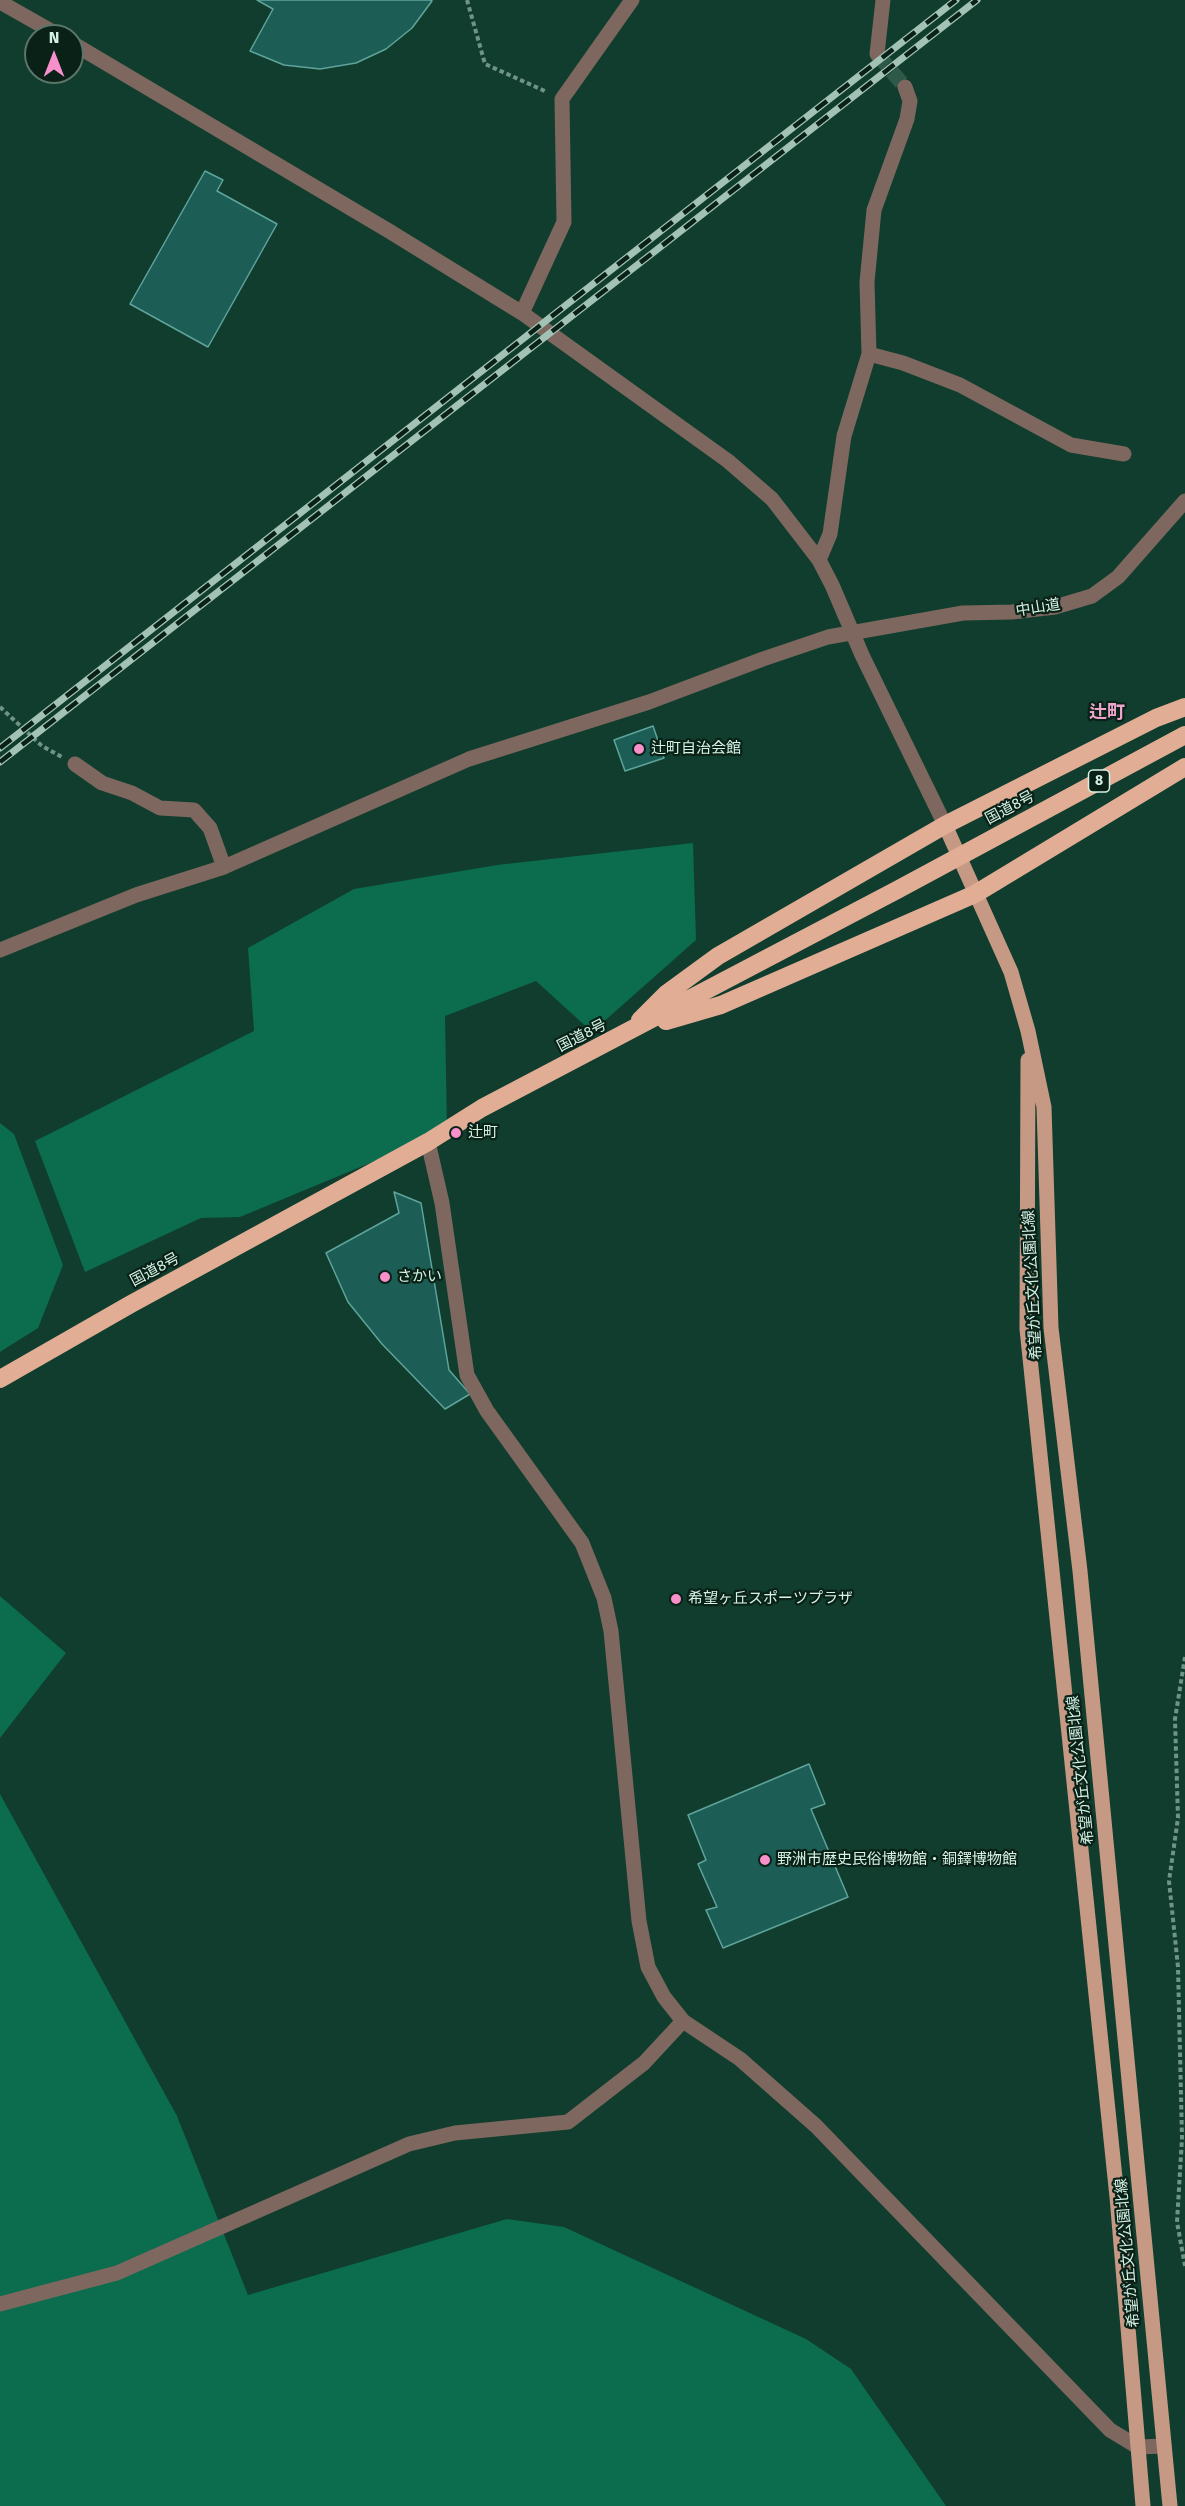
<!DOCTYPE html>
<html>
<head>
<meta charset="utf-8">
<style>
	body { margin:0 }
	#map { position:relative; width:1185px; height:2506px; overflow:hidden; background:#103d2d; font-family:"Fira Sans",sans-serif }
	canvas { display:block }
	.north { position:absolute; left:24px; top:24px; width:60px; height:60px; box-sizing:border-box; background:#092117; border:2px solid #5b7569; border-radius:50%; rotate:0deg; font-size:16px; font-weight:700; line-height:24px; text-align:center; color:#d5f2e4 }
	.north::after { content:''; display:block; margin:auto; width:21px; height:27px; background:#f890cc; clip-path:polygon(50% 0,100% 100%,50% 72%,0 100%) }
</style>
</head>
<body>
<div id="map">
<canvas width="1185" height="2506"></canvas>
<div class="north">N</div>
</div>
<script>
const context = document.querySelector('canvas').getContext('2d');
context.lineJoin = 'round';
function fill(path, color) {
  context.fillStyle = color;
  context.fill(path, 'evenodd');
}
function poly(rows) {
  const path = new Path2D();
  for (const r of rows) {
    path.moveTo(r[0], r[1]);
    for (let i = 2; i < r.length; i += 2) path.lineTo(r[i], r[i + 1]);
  }
  return path;
}
function strokePath(path, color, width, dash) {
  context.strokeStyle = color;
  context.lineWidth = width;
  context.lineCap = dash ? 'butt' : 'round';
  context.setLineDash(dash || []);
  context.stroke(path);
}
function write(font, color, halo, rows, align = 'center') {
  context.font = font + ' "Fira Sans","Noto Sans JP",sans-serif';
  context.lineWidth = 4.5;
  context.setLineDash([]);
  context.textBaseline = 'middle';
  context.strokeStyle = halo;
  context.fillStyle = color;
  for (const [text, x, y, turn = 0] of rows) {
    context.save();
    context.translate(x, y);
    context.rotate((+turn || 0) * Math.PI / 180);
    context.textAlign = isNaN(turn) ? turn : align;
    if (halo) context.strokeText(text, 0, 0);
    context.fillText(text, 0, 0);
    context.restore();
  }
}
fill(poly([
	[693,843,696,940,592,1032,536,981,445,1016,447,1131,240,1217,201,1218,85,1272,35,1141,254,1031,248,948,354,889,497,865],
	[0,1123,14,1134,63,1265,38,1328,0,1352],
	[0,1596,66,1653,0,1738],
	[0,1794,177,2116,248,2295,507,2219,564,2227,806,2339,851,2369,946,2506,0,2506]
]), '#0b6c4e');
const building = poly([
	[257,0,430,0,432,1,412,28,386,49,356,63,320,69,284,65,250,51,273,9,257,0],
	[205,171,223,180,217,191,277,224,208,347,130,304,205,171],
	[653,726,664,758,625,771,614,740,653,726],
	[394,1192,421,1203,449,1370,470,1394,445,1409,382,1344,348,1302,326,1253,399,1213,394,1192],
	[809,1764,825,1804,811,1809,848,1897,723,1948,706,1910,717,1907,698,1864,706,1860,688,1815,809,1764]
]);
fill(building, '#1c5d56');
strokePath(building, '#5fa49b', 1.5);
strokePath(poly([
	[877,54,905,87]
]), '#2e5848', 15, [15, 8]);
strokePath(poly([
	[467,0,485,64,547,92],
	[0,707,42,746,62,757],
	[1185,1657,1175,1719,1178,1818,1169,1881,1178,1967,1182,2138,1177,2222,1185,2266]
]), '#6f9485', 4, [4.5, 3]);
strokePath(poly([
	[0,2,60,36],
	[72,43,389,231,522,313,728,461,772,499,819,560,832,585,862,655,945,825],
	[877,54,883,0],
	[522,313,564,222,562,99,632,0],
	[869,354,903,363,960,385,1071,445,1124,454],
	[819,560,830,534,844,436,869,354,867,282,874,210,907,119,910,101,905,87],
	[75,764,102,783,132,793,160,808,194,810,210,828,224,867],
	[0,950,136,895,224,867,469,759,649,702,763,659,828,637,963,613,1012,612,1055,607,1092,596,1118,577,1185,501],
	[428,1142,442,1203,467,1375,487,1411,582,1543,604,1598,611,1631,639,1921,648,1967,664,1997,683,2021,740,2059,816,2126,1110,2430,1138,2447,1164,2446],
	[0,2304,117,2273,409,2144,455,2133,568,2122,644,2063,683,2021]
]), '#7d675e', 15);
strokePath(poly([
	[945,825,1011,972,1028,1031,1044,1107,1051,1328,1080,1571,1170,2506],
	[1028,1060,1027,1329,1117,2197,1143,2506]
]), '#c69985', 15);
strokePath(poly([
	[640,1020,666,994,718,956,945,825,1156,718,1185,707],
	[666,1021,721,1005,975,894,1185,767],
	[0,1379,131,1304,428,1142,482,1108,897,890,1185,735]
]), '#e2ad95', 18);
const rail = poly([
	[0,748,956,0],
	[0,762,977,0]
]);
strokePath(rail, '#a1c2b4', 7);
strokePath(rail, '#092117', 4.5, [14]);
for (const [x, y, r, color] of [
	[639,749,6,"#f890cc"],
	[456,1133,6,"#f890cc"],
	[385,1277,6,"#f890cc"],
	[676,1599,6,"#f890cc"],
	[765,1860,6,"#f890cc"]
]) {
  const dot = new Path2D();
  dot.arc(x, y, r, 0, 2 * Math.PI);
  context.fillStyle = color;
  context.fill(dot);
  strokePath(dot, '#092117', 2);
}
for (const [x, y, w] of [
	[1099,781,21]
]) {
  const box = new Path2D();
  box.roundRect(x - w / 2, y - 11, w, 22, 4.5);
  context.fillStyle = '#092117';
  context.fill(box);
  strokePath(box, '#d5f2e4', 1.5);
}
write('bold 14px', '#d5f2e4', null, [
	["8",1099,781]
]);
write('15px', '#d5f2e4', '#092117', [
	["中山道",1038,608,-9],
	["国道8号",1010,808,-28],
	["国道8号",582,1036,-27],
	["国道8号",155,1270,-28],
	["希望が丘文化公園北線",1033,1285,-93],
	["希望が丘文化公園北線",1081,1770,-96],
	["希望が丘文化公園北線",1128,2253,-95]
]);
write('15px', '#d5f2e4', '#092117', [
	["辻町自治会館",651,749],
	["辻町",468,1133],
	["さかい",397,1277],
	["希望ヶ丘スポーツプラザ",688,1599],
	["野洲市歴史民俗博物館・銅鐸博物館",777,1860]
], 'left');
write('bold 18px', '#eea5cd', '#092117', [
	["辻町",1107,713]
]);
</script>
</body>
</html>
